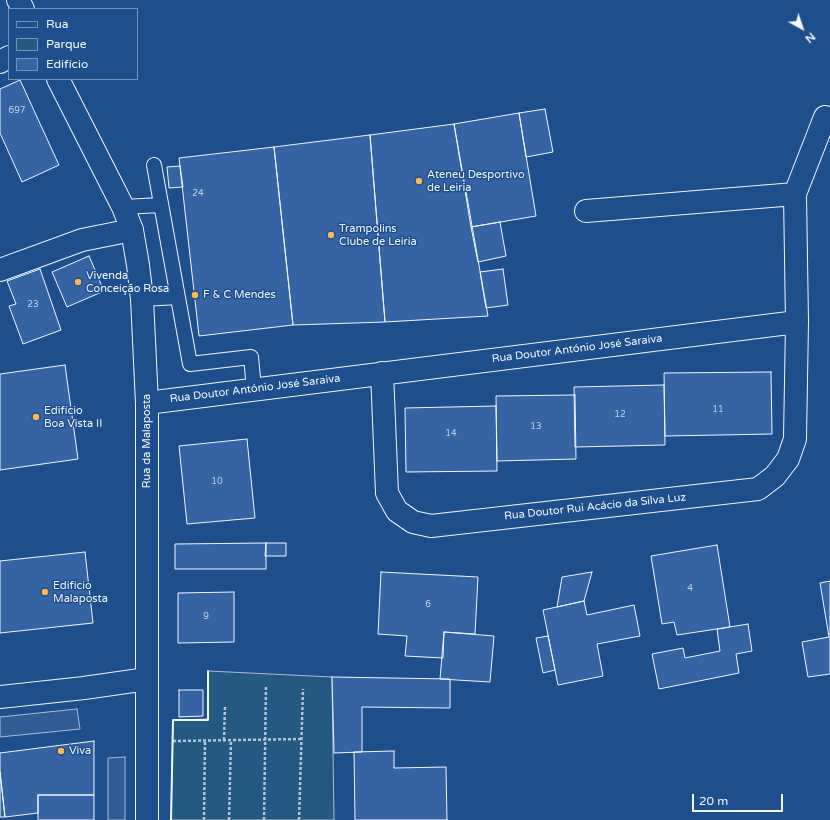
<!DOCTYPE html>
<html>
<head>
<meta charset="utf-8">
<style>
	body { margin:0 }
	#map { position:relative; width:830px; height:820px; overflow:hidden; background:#1f4e8c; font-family:"Varela Round",sans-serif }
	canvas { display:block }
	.legend { position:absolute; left:8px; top:8px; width:130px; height:72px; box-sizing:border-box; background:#1f4e8c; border:1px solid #7391ba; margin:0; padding:5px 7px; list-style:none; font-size:12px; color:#f2f6ff }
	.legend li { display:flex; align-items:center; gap:8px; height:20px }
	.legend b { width:20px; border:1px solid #7391ba }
	.north { position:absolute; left:782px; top:8px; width:40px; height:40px; -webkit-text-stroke:3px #1f4e8c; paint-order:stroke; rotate:140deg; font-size:11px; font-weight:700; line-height:16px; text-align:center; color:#f2f6ff }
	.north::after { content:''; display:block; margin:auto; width:14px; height:18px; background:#f2f6ff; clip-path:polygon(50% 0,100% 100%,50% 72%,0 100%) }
	.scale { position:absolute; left:692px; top:794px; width:91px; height:18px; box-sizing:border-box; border:2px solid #f2f6ff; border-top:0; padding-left:5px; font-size:12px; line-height:14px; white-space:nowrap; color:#f2f6ff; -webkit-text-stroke:3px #1f4e8c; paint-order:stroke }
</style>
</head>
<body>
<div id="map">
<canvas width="830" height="820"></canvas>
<ul class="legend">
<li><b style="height:5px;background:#1f4e8c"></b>Rua</li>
<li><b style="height:11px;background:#245a82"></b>Parque</li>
<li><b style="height:11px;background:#3563a3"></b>Edifício</li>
</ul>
<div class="north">N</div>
<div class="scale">20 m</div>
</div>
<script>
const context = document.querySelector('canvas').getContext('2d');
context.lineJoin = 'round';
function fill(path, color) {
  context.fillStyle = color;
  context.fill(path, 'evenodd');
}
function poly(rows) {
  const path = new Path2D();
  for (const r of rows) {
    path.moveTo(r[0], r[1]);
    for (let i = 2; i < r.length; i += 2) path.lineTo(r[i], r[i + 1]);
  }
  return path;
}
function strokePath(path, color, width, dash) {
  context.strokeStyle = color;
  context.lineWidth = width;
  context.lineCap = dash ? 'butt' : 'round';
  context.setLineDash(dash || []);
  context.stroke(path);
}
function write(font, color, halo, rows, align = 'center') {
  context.font = font + ' "Varela Round",sans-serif';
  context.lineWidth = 3;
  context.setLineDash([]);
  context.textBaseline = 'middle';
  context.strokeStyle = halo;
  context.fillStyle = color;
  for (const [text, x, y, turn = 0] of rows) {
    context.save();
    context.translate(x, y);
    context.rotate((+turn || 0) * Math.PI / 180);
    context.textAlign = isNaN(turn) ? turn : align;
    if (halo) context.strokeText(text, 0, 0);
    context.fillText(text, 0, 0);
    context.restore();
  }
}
const green = poly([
	[208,671,332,677,334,820,171,820,173,720,208,719,208,671]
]);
fill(green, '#245a82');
strokePath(green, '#a8bbd7', 1);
const parking = poly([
	[77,709,80,729,0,737,0,717,77,709],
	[125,757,125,820,108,820,108,758,125,757]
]);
fill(parking, '#305b95');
strokePath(parking, '#a8bbd7', 1);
const building = poly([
	[20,80,59,165,22,182,0,133,0,89,20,80],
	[545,109,553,152,526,157,519,113,545,109],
	[519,113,536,216,471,227,454,124,519,113],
	[454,124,488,316,385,322,370,135,454,124],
	[370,135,385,322,293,325,274,147,370,135],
	[274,147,293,325,199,336,179,158,274,147],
	[180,166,183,187,169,188,167,167,180,166],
	[500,222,506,256,478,262,471,227,500,222],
	[89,256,104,291,67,307,52,272,89,256],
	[40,269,61,330,23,344,9,306,16,304,7,281,40,269],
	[503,269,508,305,486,308,480,272,503,269],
	[65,365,78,459,0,470,0,374,65,365],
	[771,372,772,434,665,436,664,373,771,372],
	[664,385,665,445,575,447,574,387,664,385],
	[575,395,576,459,497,461,496,396,575,395],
	[496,406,497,471,406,472,405,408,496,406],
	[247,439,255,518,187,524,179,446,247,439],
	[266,543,266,569,175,569,175,544,266,543],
	[266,543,286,543,286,556,265,556,266,543],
	[717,545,730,627,677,635,674,622,662,624,651,556,717,545],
	[85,552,93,623,0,633,0,561,85,552],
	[381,572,478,577,475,634,444,632,443,658,405,656,407,636,378,634,381,572],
	[592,572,584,601,557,607,562,577,592,572],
	[830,581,830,674,808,677,802,642,829,637,820,583,830,581],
	[234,592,234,642,178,643,178,593,234,592],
	[584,601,587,615,634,605,640,636,597,644,603,676,558,685,543,610,584,601],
	[748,624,752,651,736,654,739,673,659,689,652,654,683,648,685,658,720,651,717,629,748,624],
	[444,632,494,636,490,682,440,679,444,632],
	[548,636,555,670,543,673,536,638,548,636],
	[332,677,450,679,450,708,362,707,362,752,334,753,332,677],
	[179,690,203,690,203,716,179,717,179,690],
	[94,741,94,795,38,795,38,813,5,817,0,772,0,753,94,741],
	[394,751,394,768,446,767,447,820,355,820,354,752,394,751],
	[0,772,5,817,0,817,0,772],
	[38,795,94,795,94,820,38,820,38,795]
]);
fill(building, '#3563a3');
strokePath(building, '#f2f6ff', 1);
const service = poly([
	[154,165,190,364,251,357,254,389],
	[123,207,161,205],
	[142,299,178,297]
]);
const minor = poly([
	[0,62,9,57],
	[586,211,795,194],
	[0,270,82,240,132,230],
	[382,373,387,493,397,511,413,522,431,526,758,489,775,476,788,459,795,439,797,322],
	[147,403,797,322,795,194,825,117],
	[0,697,84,688,147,679]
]);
const tertiary = poly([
	[18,0,23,9],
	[58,79,123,207,132,230,138,265,142,299,147,403,147,820]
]);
strokePath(service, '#f2f6ff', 16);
strokePath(minor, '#f2f6ff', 24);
strokePath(tertiary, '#f2f6ff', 24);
strokePath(poly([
	[224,740,225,705],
	[173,741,302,739],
	[204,820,205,740],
	[229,820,231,740],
	[264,820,266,685],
	[299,820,303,689]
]), '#b3c4dc', 2.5, [3, 2]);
strokePath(service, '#1f4e8c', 14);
strokePath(minor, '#1f4e8c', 22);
strokePath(tertiary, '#1f4e8c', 22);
strokePath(poly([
	[171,820,173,720,208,720,208,671]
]), '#f2f6ff', 2);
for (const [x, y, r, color] of [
	[419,181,4,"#ffb74d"],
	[331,235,4,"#ffb74d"],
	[78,282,4,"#ffb74d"],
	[195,295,4,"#ffb74d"],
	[36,417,4,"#ffb74d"],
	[45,592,4,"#ffb74d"],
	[61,751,4,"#ffb74d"]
]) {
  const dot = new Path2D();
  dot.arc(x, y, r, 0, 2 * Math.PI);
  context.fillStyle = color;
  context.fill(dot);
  strokePath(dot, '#1f4e8c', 1.5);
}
write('9px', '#c3d1e8', null, [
	["697",17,111],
	["24",198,194],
	["23",33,305],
	["11",718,410],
	["12",620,415],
	["13",536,427],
	["14",451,434],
	["10",217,482],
	["4",690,589],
	["6",428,605],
	["9",206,617]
]);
write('11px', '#f2f6ff', '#1f4e8c', [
	["Ateneu Desportivo",427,175],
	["de Leiria",427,188],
	["Trampolins",339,229],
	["Clube de Leiria",339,242],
	["Vivenda",86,276],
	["Conceição Rosa",86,289],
	["F & C Mendes",203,295],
	["Edifício",44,411],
	["Boa Vista II",44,424],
	["Edifício",53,586],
	["Malaposta",53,599],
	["Viva",69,751]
], 'left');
write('11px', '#f2f6ff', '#1f4e8c', [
	["Rua Doutor António José Saraiva",577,349,-7],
	["Rua Doutor António José Saraiva",255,389,-7],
	["Rua da Malaposta",147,441,-90],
	["Rua Doutor Rui Acácio da Silva Luz",595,507,-6]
]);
</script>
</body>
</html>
